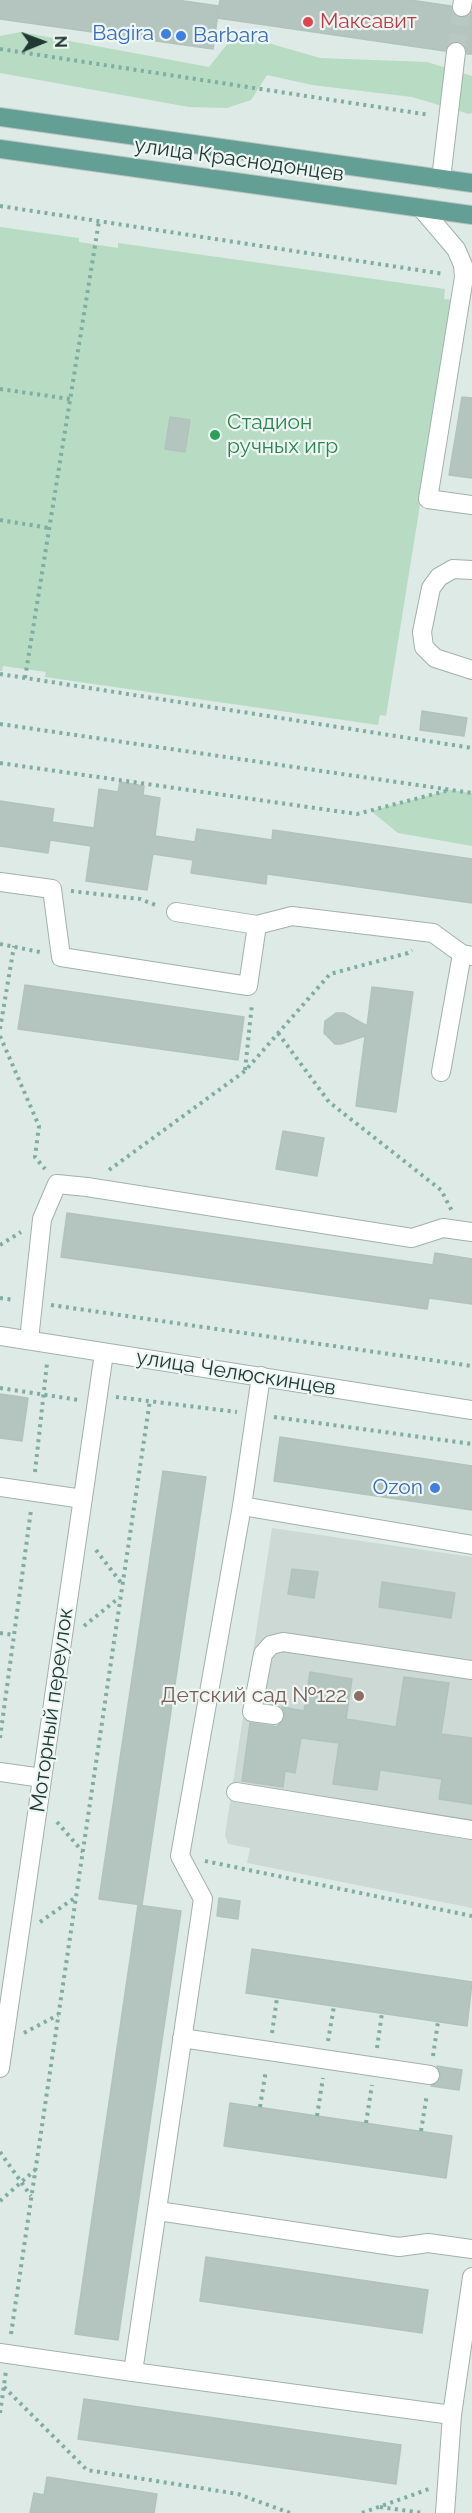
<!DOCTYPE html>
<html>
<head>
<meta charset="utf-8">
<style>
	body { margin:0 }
	#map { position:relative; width:472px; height:2513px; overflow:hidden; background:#deeae5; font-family:Raleway,sans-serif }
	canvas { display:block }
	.north { position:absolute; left:12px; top:12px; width:60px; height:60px; -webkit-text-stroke:4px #eef6f3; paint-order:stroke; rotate:89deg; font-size:16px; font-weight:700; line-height:24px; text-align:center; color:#203934 }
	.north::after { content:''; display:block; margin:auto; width:21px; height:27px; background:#203934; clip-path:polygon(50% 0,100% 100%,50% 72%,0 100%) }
</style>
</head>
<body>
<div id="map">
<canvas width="472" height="2513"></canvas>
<div class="north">N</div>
</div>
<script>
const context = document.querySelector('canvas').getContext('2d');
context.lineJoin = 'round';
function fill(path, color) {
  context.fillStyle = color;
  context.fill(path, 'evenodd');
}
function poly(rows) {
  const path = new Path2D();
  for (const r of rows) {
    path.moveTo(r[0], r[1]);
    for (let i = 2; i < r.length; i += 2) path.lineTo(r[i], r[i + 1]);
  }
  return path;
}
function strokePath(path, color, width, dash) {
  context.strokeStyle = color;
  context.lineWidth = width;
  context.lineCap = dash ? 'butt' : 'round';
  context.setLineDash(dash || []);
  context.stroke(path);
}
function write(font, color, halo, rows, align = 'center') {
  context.font = font + ' Raleway,sans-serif';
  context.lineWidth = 4.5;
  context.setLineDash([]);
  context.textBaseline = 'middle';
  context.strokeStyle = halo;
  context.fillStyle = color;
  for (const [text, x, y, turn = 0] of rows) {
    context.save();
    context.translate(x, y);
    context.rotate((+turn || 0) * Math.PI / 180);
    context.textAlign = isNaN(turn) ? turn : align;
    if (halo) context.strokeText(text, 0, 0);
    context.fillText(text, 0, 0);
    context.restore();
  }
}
fill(poly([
	[272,1528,472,1557,472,1908,247,1863,250,1848,228,1844,225,1835]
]), '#cdd9d4');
fill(poly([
	[21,32,209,67,228,43,251,38,320,58,427,62,472,76,472,113,469,114,412,97,312,85,267,75,251,100,227,108,189,107,0,73,0,36],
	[0,227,79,238,79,242,118,248,118,243,445,289,444,299,453,300,386,716,380,715,378,725,45,677,46,672,3,666,2,671,0,671],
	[450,790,472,793,472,846,398,833,371,811]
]), '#b7dbc3');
const building = poly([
	[0,0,177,0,219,6,213,49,0,19,0,0],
	[220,0,410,0,451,6,452,12,460,18,467,17,472,11,472,54,467,54,466,47,458,41,451,42,445,51,217,18,220,0],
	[462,397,472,398,472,478,449,475,462,397],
	[170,417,190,420,185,452,165,449,170,417],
	[422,711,467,718,464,736,420,730,422,711],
	[120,782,144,786,143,795,160,798,155,836,195,842,197,829,272,840,273,830,472,859,472,903,267,874,266,884,191,873,193,860,153,854,147,890,86,881,91,846,50,840,48,853,0,846,0,801,54,809,52,822,94,828,99,789,118,792,120,782],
	[25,985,244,1017,238,1060,18,1029,25,985],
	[372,987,413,992,396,1112,356,1106,365,1036,341,1044,335,1044,324,1033,325,1021,336,1013,344,1013,367,1026,372,987],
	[283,1131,324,1138,317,1176,276,1169,283,1131],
	[67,1213,433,1265,435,1253,472,1259,472,1304,429,1298,427,1309,61,1257,67,1213],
	[0,1394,28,1398,22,1441,0,1438,0,1394],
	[280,1437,472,1466,472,1510,274,1481,280,1437],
	[163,1471,206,1477,142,1905,99,1899,163,1471],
	[292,1569,318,1572,314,1598,288,1594,292,1569],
	[382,1582,455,1593,451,1618,379,1607,382,1582],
	[310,1672,352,1679,346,1719,396,1727,404,1677,449,1683,441,1734,472,1738,472,1804,439,1799,442,1779,380,1770,377,1790,333,1784,339,1743,301,1738,295,1773,285,1771,283,1787,242,1781,250,1723,277,1727,285,1717,282,1707,304,1711,310,1672],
	[219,1898,240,1901,238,1919,217,1916,219,1898],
	[138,1905,181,1911,118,2340,75,2334,138,1905],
	[252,1949,472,1982,467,2026,246,1993,252,1949],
	[437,2066,462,2070,459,2090,431,2086,438,2082,441,2077,437,2066],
	[230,2103,452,2136,446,2178,224,2146,230,2103],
	[206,2257,428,2290,422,2333,200,2301,206,2257],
	[84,2399,401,2445,396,2484,78,2439,84,2399],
	[47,2477,157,2494,154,2513,30,2513,34,2493,44,2495,47,2477]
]);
fill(building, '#b4c4bf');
strokePath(building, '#b1c3bd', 1.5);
strokePath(poly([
	[456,52,462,7]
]), '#b8c7c2', 18, [18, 9]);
const minor = poly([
	[462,7,463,0],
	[441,179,456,52],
	[421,208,456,249,463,265,464,277,428,499,472,505],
	[472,570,453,569,439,577,431,588,422,632,424,647,435,658,472,670],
	[0,882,52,889,61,957,248,986,257,925,292,916,433,933,462,954,472,956],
	[176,912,257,925],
	[441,1072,462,954],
	[0,1336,472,1410],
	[29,1340,42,1219,57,1184,87,1187,412,1238,443,1228,472,1232],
	[0,1487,83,1499],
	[242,1506,472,1545],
	[274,1715,252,1712,263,1654,271,1645,283,1642,472,1670],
	[0,1772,42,1778],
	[236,1792,472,1830],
	[182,2038,430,2075],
	[0,2068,104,1353],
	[158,2211,399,2247,428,2243,472,2249],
	[0,2353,133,2372,203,1899,180,1856,242,1506,261,1376],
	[133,2372,452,2415],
	[445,2513,452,2415,472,2277]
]);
const major = poly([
	[0,117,472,183],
	[0,149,472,215]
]);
strokePath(minor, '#a1b1ac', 20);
strokePath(major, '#bcc4c2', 20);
strokePath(poly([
	[0,49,430,115],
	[0,206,444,274],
	[0,389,70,399],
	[0,520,49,528],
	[0,674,472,748],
	[25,678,99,221],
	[0,724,472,793],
	[0,763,357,814,446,791],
	[71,891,140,899,158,906],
	[0,944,40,952],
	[0,1029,14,946],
	[278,1033,329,1102,441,1190,452,1211],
	[0,1036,39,1126,35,1157,45,1169],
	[245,1070,252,1004],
	[109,1170,245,1071,330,974,408,953,412,950],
	[0,1245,21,1232],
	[0,1298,14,1300],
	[51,1305,472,1366],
	[0,1388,79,1400],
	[116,1397,237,1412],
	[274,1417,472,1444],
	[35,1472,47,1363],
	[96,1550,122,1584],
	[84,1626,120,1597],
	[0,1633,14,1635],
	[0,1738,31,1510],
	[57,1822,83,1852],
	[205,1861,472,1916],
	[40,1922,76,1897],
	[24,2033,58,2015],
	[272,2033,277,1998],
	[328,2041,334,2006],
	[377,2048,382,2013],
	[433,2056,438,2022],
	[260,2107,266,2070],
	[317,2116,323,2078],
	[366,2123,372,2085],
	[421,2131,427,2094],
	[0,2152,31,2196],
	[0,2201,35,2170],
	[11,2334,150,1400],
	[4,2387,87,2470,238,2494,290,2513],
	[0,2413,6,2371],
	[380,2507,423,2513],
	[362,2513,429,2489]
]), '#7fada2', 4, [3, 4.5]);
strokePath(minor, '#fff', 18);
strokePath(major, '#639f94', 18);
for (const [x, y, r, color] of [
	[308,22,6,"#e0444e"],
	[166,34,6,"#3f7fe0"],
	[181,36,6,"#3f7fe0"],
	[215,435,6,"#2e9e5b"],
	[435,1488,6,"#3f7fe0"],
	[359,1696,6,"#8d6e63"]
]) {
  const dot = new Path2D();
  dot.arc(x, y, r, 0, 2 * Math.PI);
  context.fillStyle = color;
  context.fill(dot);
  strokePath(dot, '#eef6f3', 2);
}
write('21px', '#be3a42', '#eef6f3', [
	["Максавит",320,22]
], 'left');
write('21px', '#366cbe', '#eef6f3', [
	["Bagira",154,34],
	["Barbara",193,36,"left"],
	["Ozon",423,1488]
], 'right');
write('21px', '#203934', '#eef6f3', [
	["улица Краснодонцев",239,160,8],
	["улица Челюскинцев",236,1373,9],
	["Моторный переулок",52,1710,-82]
]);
write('21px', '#27864d', '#eef6f3', [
	["Стадион",227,423],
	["ручных игр",227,447]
], 'left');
write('21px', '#785e54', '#eef6f3', [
	["Детский сад №122",347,1696]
], 'right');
</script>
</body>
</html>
